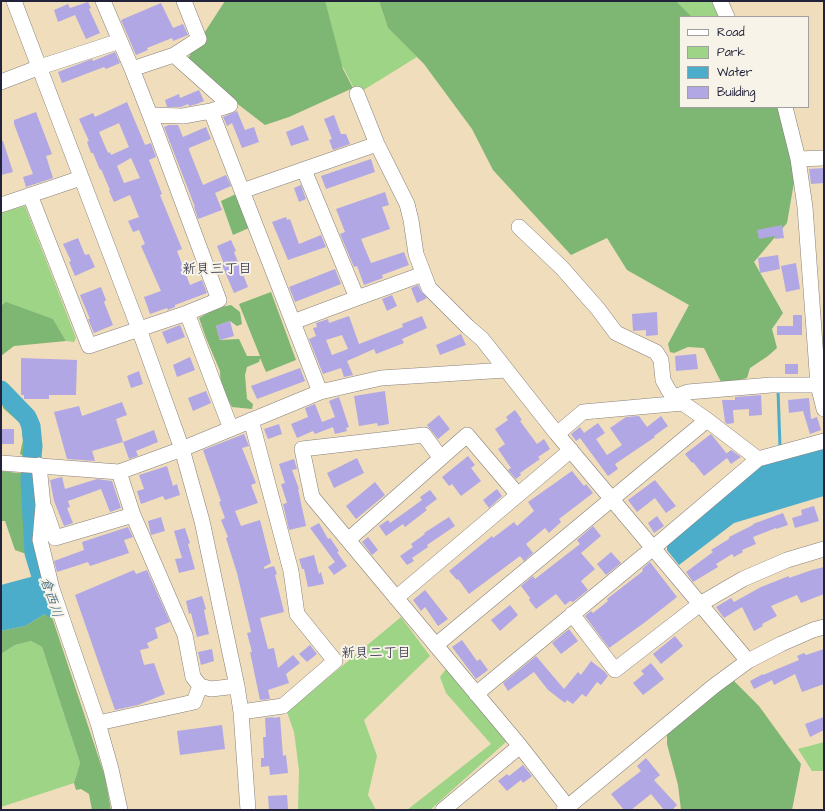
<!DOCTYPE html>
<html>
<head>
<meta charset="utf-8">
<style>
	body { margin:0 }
	#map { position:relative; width:825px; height:811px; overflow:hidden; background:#efddbb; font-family:"Architects Daughter",sans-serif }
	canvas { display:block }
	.frame { position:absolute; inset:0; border:2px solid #22223b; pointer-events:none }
	.legend { position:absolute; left:679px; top:16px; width:130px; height:92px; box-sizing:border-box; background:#f7f3e8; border:1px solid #a29fa3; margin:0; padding:5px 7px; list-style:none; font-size:12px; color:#22223b }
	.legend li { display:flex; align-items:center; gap:8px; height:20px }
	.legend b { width:20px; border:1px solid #a29fa3 }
</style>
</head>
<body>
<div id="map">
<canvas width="825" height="811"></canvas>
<div class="frame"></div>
<ul class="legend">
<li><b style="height:5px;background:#fff"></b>Road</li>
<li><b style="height:11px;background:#9ed486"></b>Park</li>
<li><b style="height:11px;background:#4badca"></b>Water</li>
<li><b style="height:11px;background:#b2a7e5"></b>Building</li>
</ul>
</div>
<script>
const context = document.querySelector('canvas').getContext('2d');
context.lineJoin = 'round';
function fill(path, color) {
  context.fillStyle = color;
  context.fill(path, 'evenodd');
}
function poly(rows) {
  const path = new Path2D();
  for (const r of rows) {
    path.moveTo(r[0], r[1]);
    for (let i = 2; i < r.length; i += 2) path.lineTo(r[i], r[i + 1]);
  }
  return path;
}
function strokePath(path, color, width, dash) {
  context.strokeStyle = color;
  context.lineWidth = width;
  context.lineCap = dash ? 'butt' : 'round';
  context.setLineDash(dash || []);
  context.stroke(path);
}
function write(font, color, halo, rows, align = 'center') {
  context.font = font + ' "Architects Daughter","Klee One",sans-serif';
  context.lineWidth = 4;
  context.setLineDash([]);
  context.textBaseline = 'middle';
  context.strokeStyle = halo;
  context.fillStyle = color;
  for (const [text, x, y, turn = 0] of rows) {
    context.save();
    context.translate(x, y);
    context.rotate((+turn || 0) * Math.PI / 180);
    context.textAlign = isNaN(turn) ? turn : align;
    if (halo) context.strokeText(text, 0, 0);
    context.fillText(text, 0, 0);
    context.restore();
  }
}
fill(poly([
	[324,1,379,1,388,28,417,57,357,94,331,44],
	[676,1,716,1,722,17,692,17],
	[25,206,76,338,74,342,66,341,53,319,1,306,1,213],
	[401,617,430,656,364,720,377,756,368,795,376,810,298,810,299,770,294,732,287,712],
	[31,641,42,647,80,763,74,783,1,807,1,654,15,645],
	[446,669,507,741,430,810,407,810,491,744,446,693,440,677],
	[824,742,824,771,812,771,798,749]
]), '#9ed486');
fill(poly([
	[225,1,325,1,343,69,353,88,289,117,265,125,226,95,188,58],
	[379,1,676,1,692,17,680,17,680,107,780,107,798,159,787,223,754,262,783,313,772,329,777,348,768,356,750,368,747,378,739,380,721,382,704,348,688,347,674,353,670,352,668,344,689,305,627,270,607,238,571,255,493,170,472,129,424,64,388,28],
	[236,194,249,228,233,235,221,201],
	[271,292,296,360,266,372,260,358,259,362,247,367,245,375,247,399,253,404,252,409,232,407,221,387,220,371,206,338,199,318,217,308,231,305,240,312,242,324,237,326,230,321,216,326,220,340,239,339,247,356,260,356,239,304],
	[6,302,53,319,66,341,14,346,1,356,1,306],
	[5,394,18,401,31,426,32,440,25,457,20,454,23,440,21,424,3,408,2,401],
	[1,471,27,474,32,556,15,550,5,521,1,521],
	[50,611,105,777,111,810,92,810,89,794,81,789,76,790,74,783,80,763,42,647,31,641,15,645,1,654,1,631,25,626],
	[728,675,759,706,801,764,792,810,681,810,678,785,667,744,667,724]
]), '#7eb673');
fill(poly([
	[824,449,824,496,734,523,679,565,667,550,667,544,762,464],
	[38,575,50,611,25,626,1,631,1,585]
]), '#4badca');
strokePath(poly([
	[778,390,780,447]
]), '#4badca', 3);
strokePath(poly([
	[1,390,27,417,31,426,33,446,30,479,34,553,44,586,52,608]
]), '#4badca', 19);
fill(poly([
	[88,2,91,8,89,9,100,33,86,39,75,15,58,22,54,10,68,4,70,8],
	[161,3,173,28,183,24,188,35,173,41,172,38,147,48,148,50,136,55,121,20],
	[115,52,120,63,106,69,104,67,62,83,58,72,92,59,93,61],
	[199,90,204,101,197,104,189,106,188,104,181,107,167,107,165,100,179,94,180,98],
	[127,102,145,145,151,143,156,157,149,160,162,194,160,195,182,249,177,251,190,285,202,280,207,293,175,305,175,307,168,310,167,308,150,314,144,297,161,291,141,246,145,244,139,230,133,232,128,221,139,217,130,195,114,202,109,191,110,190,101,169,100,170,93,153,91,153,87,142,89,141,79,119,93,113,95,117],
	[119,123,129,147,111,155,110,152,108,153,99,132],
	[131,158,140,178,124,183,117,166],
	[237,111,245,130,254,127,259,142,242,148,232,123,227,126,223,117],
	[36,112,52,154,46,156,53,178,26,187,23,177,33,174,14,124,14,120],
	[334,115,341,134,346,134,350,144,333,150,329,140,332,139,324,119],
	[169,125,178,125,183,137,206,127,211,139,189,148,189,150,203,185,226,175,231,186,215,193,222,210,198,219,194,207,195,207,164,127],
	[303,125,309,140,291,146,286,132],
	[1,141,3,141,13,172,1,175],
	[371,159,375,172,326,189,321,176],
	[824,168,824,183,811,184,809,169],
	[301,185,306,199,299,202,294,188],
	[385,192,389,205,382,207,390,229,361,239,371,263,404,252,409,265,382,275,383,278,364,285,357,266,354,267,340,234,345,232,336,209],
	[286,217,287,220,290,219,299,244,321,235,326,247,288,260,272,222],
	[782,225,784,238,775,239,775,236,759,239,757,230],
	[78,238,85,255,89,254,95,267,75,276,69,262,71,261,63,244],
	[231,240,236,251,234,252,248,287,234,293,222,265,224,264,217,246],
	[778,255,780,269,760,273,758,258],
	[796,263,800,289,786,292,781,266],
	[335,269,341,284,295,302,289,287],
	[418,285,421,291,427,298,417,303,411,288],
	[101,287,106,300,104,302,113,325,94,333,88,319,90,319,80,295],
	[392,295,397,306,387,311,382,299],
	[657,312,658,335,646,336,646,330,633,331,632,314],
	[793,315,802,315,802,335,777,335,777,326,793,326],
	[349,316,359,344,403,327,402,324,422,316,427,328,402,339,404,343,376,354,374,349,347,361,353,375,344,377,341,368,323,374,309,339,316,336,313,328,317,327,316,323,328,319,329,323],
	[342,335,348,349,332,355,326,340],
	[230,321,234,336,220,340,216,326],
	[180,325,185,337,167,344,162,332],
	[461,334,466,345,440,355,436,345],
	[696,354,698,369,676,371,675,356],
	[190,357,195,370,177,377,173,365],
	[21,358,77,360,76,395,49,395,49,399,24,399,24,395,21,395],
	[785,364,798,364,798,374,785,374],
	[300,368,305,381,257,399,251,386],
	[139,371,143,384,131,388,127,376],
	[206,391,211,403,193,411,188,398],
	[385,391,389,424,378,426,377,423,359,426,354,396],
	[761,395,762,415,749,416,749,409,733,410,734,423,727,424,725,422,722,400,735,400,735,397],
	[339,397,349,427,346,428,347,431,335,434,333,427,315,434,313,431,297,438,291,424,308,417,305,408,315,404,322,422,335,417,329,401],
	[809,398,811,419,817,417,821,430,810,434,803,411,789,413,788,400],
	[122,402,127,415,116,419,123,442,92,451,95,461,67,459,54,412,79,406,82,416],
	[515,410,522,420,520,421,537,444,544,439,550,449,538,457,540,459,520,473,521,475,516,479,508,470,511,468,498,449,505,444,495,429,508,420,506,417],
	[439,415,450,429,438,439,427,425],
	[639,416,647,427,661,416,668,426,654,436,655,437,615,464,618,469,608,476,580,438,576,441,571,434,580,427,584,433,598,423,605,433,596,439,607,455,622,445,610,428,626,417],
	[279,424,282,434,268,439,264,429],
	[1,429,14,429,14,444,1,444],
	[154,430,158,442,136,451,138,456,129,459,123,442],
	[244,434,249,446,242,448,256,483,251,485,258,503,235,511,241,526,260,520,271,563,264,567,264,569,274,566,277,574,275,575,284,612,260,618,268,649,274,648,278,668,293,655,300,663,286,674,289,683,268,690,270,699,260,700,250,652,252,652,247,633,251,632,237,573,226,538,228,537,221,520,225,518,219,502,221,501,203,450],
	[711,434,727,454,727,453,731,450,741,457,731,464,727,458,704,476,693,462,692,463,685,454],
	[468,456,475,465,471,468,481,481,461,496,452,484,449,486,442,477],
	[357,458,364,473,334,488,327,473],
	[294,459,297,469,292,470,299,489,298,489,306,526,289,530,283,504,287,503,281,484,285,483,279,464],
	[167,466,173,486,177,484,180,495,165,500,163,496,141,504,137,491,144,489,139,475],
	[572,471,584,486,586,484,593,493,559,519,561,522,549,533,545,528,526,544,533,553,524,561,520,556,469,594,458,579,457,580,449,571,492,536,493,538,514,522,517,526,534,511,528,502],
	[62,477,65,489,97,479,112,481,121,508,110,512,101,489,68,501,70,507,67,508,73,523,64,526,54,501,50,480],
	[655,480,676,506,666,513,655,498,637,512,628,500],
	[375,482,385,495,356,519,346,506],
	[497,489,502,496,489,508,483,500],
	[430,490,437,499,425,508,427,510,405,527,403,524,386,536,379,526,388,520,390,523,411,508,422,500,420,497],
	[814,506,819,521,795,528,792,518,802,515,801,510],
	[783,513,788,525,776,529,776,528,753,537,756,544,742,550,743,552,734,557,732,554,716,564,718,567,693,582,686,572,713,552,711,550,729,539,729,537,753,525,753,524],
	[657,516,664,526,654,533,648,523],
	[161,517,165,531,151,535,148,521],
	[449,517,455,526,427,545,428,547,412,558,414,561,407,565,400,556,413,547,411,544,425,534,424,533],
	[319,523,328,539,330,538,339,551,337,552,347,566,334,575,328,567,335,562,310,528],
	[593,526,601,536,581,553,595,569,581,581,588,590,573,602,570,601,565,605,556,594,536,609,529,600,530,598,521,586,533,576,535,579,580,544,577,540],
	[128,527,133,537,124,540,129,553,90,566,88,562,57,572,54,561,84,550,82,542],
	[185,528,190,543,188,544,195,569,179,573,175,559,182,558,174,531],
	[368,537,378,550,372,555,362,542],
	[611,552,621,563,606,575,597,564],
	[314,555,319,574,321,572,324,584,308,587,304,569,302,569,299,559],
	[650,562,677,597,644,623,609,648,585,616,591,611,593,613,608,601,607,599,643,571,642,569],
	[824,567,824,594,801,603,797,595,771,606,777,616,762,624,763,626,754,631,742,607,724,618,716,607,731,598,734,602,761,587,789,576,789,578,812,570],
	[134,570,136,574,147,570,170,622,155,628,158,638,147,643,149,648,140,650,144,665,154,663,165,694,138,705,115,710,75,595],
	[425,590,448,619,438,626,425,607,421,611,413,600],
	[202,596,206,609,204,610,209,634,197,637,191,613,189,614,186,601],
	[510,605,518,615,500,631,491,620],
	[569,629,578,641,561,654,552,643],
	[675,636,683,646,661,664,653,654],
	[462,640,477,661,480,659,488,670,476,679,452,647],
	[310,645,317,654,307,662,299,654],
	[212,649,214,661,201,665,198,652],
	[824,649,824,684,802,692,795,674,774,685,772,680,754,689,750,681,763,674,763,675,799,660,797,656,804,653,806,655],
	[536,656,564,689,578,672,581,675,591,661,605,672,608,676,601,685,597,682,586,697,582,694,573,704,567,700,565,703,548,690,534,672,508,691,503,683],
	[651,663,664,679,643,695,633,683,644,674,641,671],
	[273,717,273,718,280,717,283,756,286,755,288,773,270,775,269,766,261,767,261,758,264,758,263,737,266,737,265,718],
	[824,717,824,730,810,737,805,724],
	[222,725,225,749,180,755,177,731],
	[646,758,660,775,654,780,677,805,672,810,664,810,651,794,631,810,624,810,611,794,641,771,637,766],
	[523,765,532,776,523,783,521,780,507,791,498,781,507,774,509,776],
	[287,795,288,809,269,810,268,796]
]), '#b2a7e5');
const minor = poly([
	[14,1,139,329,182,449,202,521,237,686,241,712,248,810],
	[103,1,132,69,174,55,199,39,184,1],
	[720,1,727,17],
	[174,55,230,105,211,111],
	[132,69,150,115],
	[1,82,40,67,120,41],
	[357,94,377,144,407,204,411,220,416,254,429,288,468,327,482,339,557,434,748,661],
	[785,107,798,159,805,207,818,385,824,409],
	[798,159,824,158],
	[304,170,357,298],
	[242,191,377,144],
	[30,195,89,346,187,313,219,300,150,115,183,116,211,111,320,392],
	[1,205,81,178],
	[519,227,562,268,598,309,616,333,656,352,661,360,663,380,669,391,674,397,707,420,758,459],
	[187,313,231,429],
	[293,322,357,298,423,274],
	[674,397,688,392,771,385,818,385],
	[557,434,583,412,683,403],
	[440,457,424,435,302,449,312,497,520,746,570,810],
	[1,463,119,472,182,449,320,392,381,378,506,370],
	[39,465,43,505,40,540,52,589,98,723,111,769,120,810],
	[119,472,133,515,185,635,193,677,200,686,211,689,237,686],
	[45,509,55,538,133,515],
	[348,540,467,435,518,495],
	[396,598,571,450],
	[572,614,615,670,700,604,743,579,787,560,824,549],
	[436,645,707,420],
	[476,694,653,548,758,459,824,441],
	[241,712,283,706,335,661,297,614,291,571,251,420],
	[98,723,194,702,200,686],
	[443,810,520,746],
	[564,810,714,686,748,661,781,644,813,630,824,627]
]);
strokePath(minor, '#88807b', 16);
strokePath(minor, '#fff', 15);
write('14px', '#22223b', '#f7f3e8', [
	["新貝三丁目",217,270],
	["新貝二丁目",376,654]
]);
write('italic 14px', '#325a74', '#f7f3e8', [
	["倉西川",50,598,71]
]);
</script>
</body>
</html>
